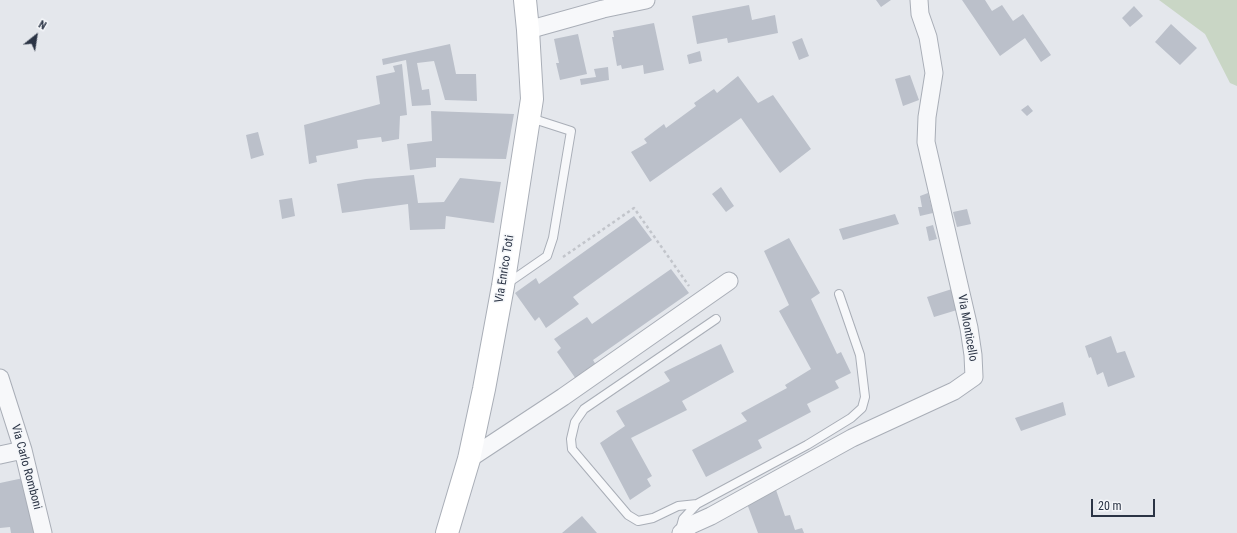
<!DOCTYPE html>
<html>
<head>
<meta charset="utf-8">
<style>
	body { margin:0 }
	#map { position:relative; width:1237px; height:533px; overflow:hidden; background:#e4e7ec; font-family:"Roboto Condensed",sans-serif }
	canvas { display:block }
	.north { position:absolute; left:16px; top:16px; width:40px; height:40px; -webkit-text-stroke:3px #f4f6f9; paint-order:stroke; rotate:30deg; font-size:11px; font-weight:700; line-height:16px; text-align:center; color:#2b3445 }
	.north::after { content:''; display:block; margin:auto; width:14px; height:18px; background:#2b3445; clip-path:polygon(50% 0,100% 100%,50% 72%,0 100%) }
	.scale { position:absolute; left:1091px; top:499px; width:64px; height:18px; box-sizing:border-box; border:2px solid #2b3445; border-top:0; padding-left:5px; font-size:12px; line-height:14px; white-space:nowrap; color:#2b3445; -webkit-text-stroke:3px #f4f6f9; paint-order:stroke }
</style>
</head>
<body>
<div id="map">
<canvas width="1237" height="533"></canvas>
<div class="north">N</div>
<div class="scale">20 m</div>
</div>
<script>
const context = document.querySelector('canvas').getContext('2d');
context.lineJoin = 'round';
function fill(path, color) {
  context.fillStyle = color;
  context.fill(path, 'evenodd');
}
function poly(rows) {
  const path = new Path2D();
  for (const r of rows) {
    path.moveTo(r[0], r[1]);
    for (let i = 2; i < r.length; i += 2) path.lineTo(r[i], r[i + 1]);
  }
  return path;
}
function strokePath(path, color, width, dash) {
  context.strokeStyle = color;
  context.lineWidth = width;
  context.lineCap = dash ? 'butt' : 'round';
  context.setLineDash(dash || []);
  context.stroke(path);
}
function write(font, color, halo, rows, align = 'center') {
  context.font = font + ' "Roboto Condensed",sans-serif';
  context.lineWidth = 3;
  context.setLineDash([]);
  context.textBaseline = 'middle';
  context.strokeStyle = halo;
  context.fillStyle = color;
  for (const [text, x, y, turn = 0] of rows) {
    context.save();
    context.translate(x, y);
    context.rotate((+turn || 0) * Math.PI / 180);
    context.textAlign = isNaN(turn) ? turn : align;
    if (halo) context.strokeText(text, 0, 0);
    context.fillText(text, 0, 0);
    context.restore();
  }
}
fill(poly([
	[1159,0,1237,0,1237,86,1230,83,1205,34]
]), '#c9d6c5');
fill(poly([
	[876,0,891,0,881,7],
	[962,0,985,0,992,11,1002,5,1013,21,1023,14,1051,55,1041,62,1025,38,1000,56],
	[749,5,752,20,775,15,778,33,728,43,727,38,697,44,692,16],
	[1134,6,1143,16,1130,27,1122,18],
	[654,23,664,70,644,74,643,65,622,69,621,65,617,66,612,37,614,37,613,31],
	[1171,24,1197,48,1180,65,1155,42],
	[578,34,587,74,560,80,556,63,559,63,554,39],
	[802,38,809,56,799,60,792,42],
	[450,44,456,74,476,74,477,101,445,100,434,61,417,63,422,90,429,89,431,105,412,106,406,60,383,65,382,59],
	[700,51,702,61,689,64,687,55],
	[402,64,407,115,400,116,399,139,382,142,381,137,357,140,358,148,316,156,317,162,309,164,304,125,380,104,376,76,395,72,393,66],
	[608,67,609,80,581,85,580,79,596,77,594,69],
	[910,75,919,100,903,106,895,79],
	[738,76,758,103,773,95,811,149,780,173,741,118,650,182,631,152,647,143,644,139,664,124,666,128,696,106,694,103,714,89,717,93],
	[1028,105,1033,111,1027,116,1021,110],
	[431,111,514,114,506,159,436,158,436,167,410,170,407,144,432,141],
	[258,132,264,155,251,159,246,135],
	[414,175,418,203,444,202,460,178,501,182,494,223,446,216,445,229,410,230,408,204,342,213,337,184,366,179],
	[721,187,734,206,726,212,712,194],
	[928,193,933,213,920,216,918,207,922,207,920,196],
	[292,198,295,216,282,219,279,200],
	[967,209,971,224,957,227,953,212],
	[895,214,899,224,843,240,839,229],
	[634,216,652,240,573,297,579,304,546,328,539,317,535,321,515,293,536,278,539,284],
	[933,225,937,239,929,241,926,227],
	[789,238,820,293,811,299,837,354,841,352,851,373,835,381,839,388,807,404,811,412,758,440,762,448,706,477,692,450,747,421,741,413,787,388,785,385,811,369,779,311,789,305,764,251],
	[671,269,689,293,593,360,596,365,576,379,557,352,561,348,554,339,587,317,592,324],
	[952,289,957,310,934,317,927,297],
	[1111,336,1117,353,1125,351,1135,377,1108,387,1103,372,1097,375,1091,357,1089,358,1085,346],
	[721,344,734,372,682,401,687,410,631,438,652,476,647,479,651,486,630,500,600,443,625,426,616,411,670,381,664,372],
	[1063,402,1066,415,1021,431,1015,418],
	[28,477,41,533,11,533,10,527,0,528,0,483],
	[775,487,785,516,790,515,795,530,802,528,804,533,758,533,746,501],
	[582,516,597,533,562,533]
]), '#bbc0ca');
const lane = poly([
	[508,283,547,256,553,238,571,131,540,121,529,119],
	[697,504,678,506,653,518,638,521,628,515,572,449,571,439,575,422,584,409,716,319],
	[680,530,683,519,697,504,807,445,851,418,862,408,865,397,860,355,839,294]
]);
const street = poly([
	[528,30,603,9,646,0],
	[0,378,23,450,43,533],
	[0,455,23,450],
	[469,459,563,397,729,281],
	[681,533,691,525,711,516,852,438,954,391,974,377,973,355,969,328,926,142,927,117,934,73,928,37,920,14,919,0]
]);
const secondary = poly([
	[447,533,469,459,484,389,503,286,532,99,528,30,525,0]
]);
strokePath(lane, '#a9aeb7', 10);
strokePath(street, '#a9aeb7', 19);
strokePath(secondary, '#a9aeb7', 24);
strokePath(poly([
	[563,257,634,208,689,286]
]), '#c2c5cb', 2.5, [3, 3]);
strokePath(lane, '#f7f8fa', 8);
strokePath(street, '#f7f8fa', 17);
strokePath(secondary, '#fff', 22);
write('12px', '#2b3445', '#f4f6f9', [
	["Via Enrico Toti",505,269,-81],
	["Via Monticello",967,328,80],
	["Via Carlo Romboni",26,467,75]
]);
</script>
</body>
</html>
